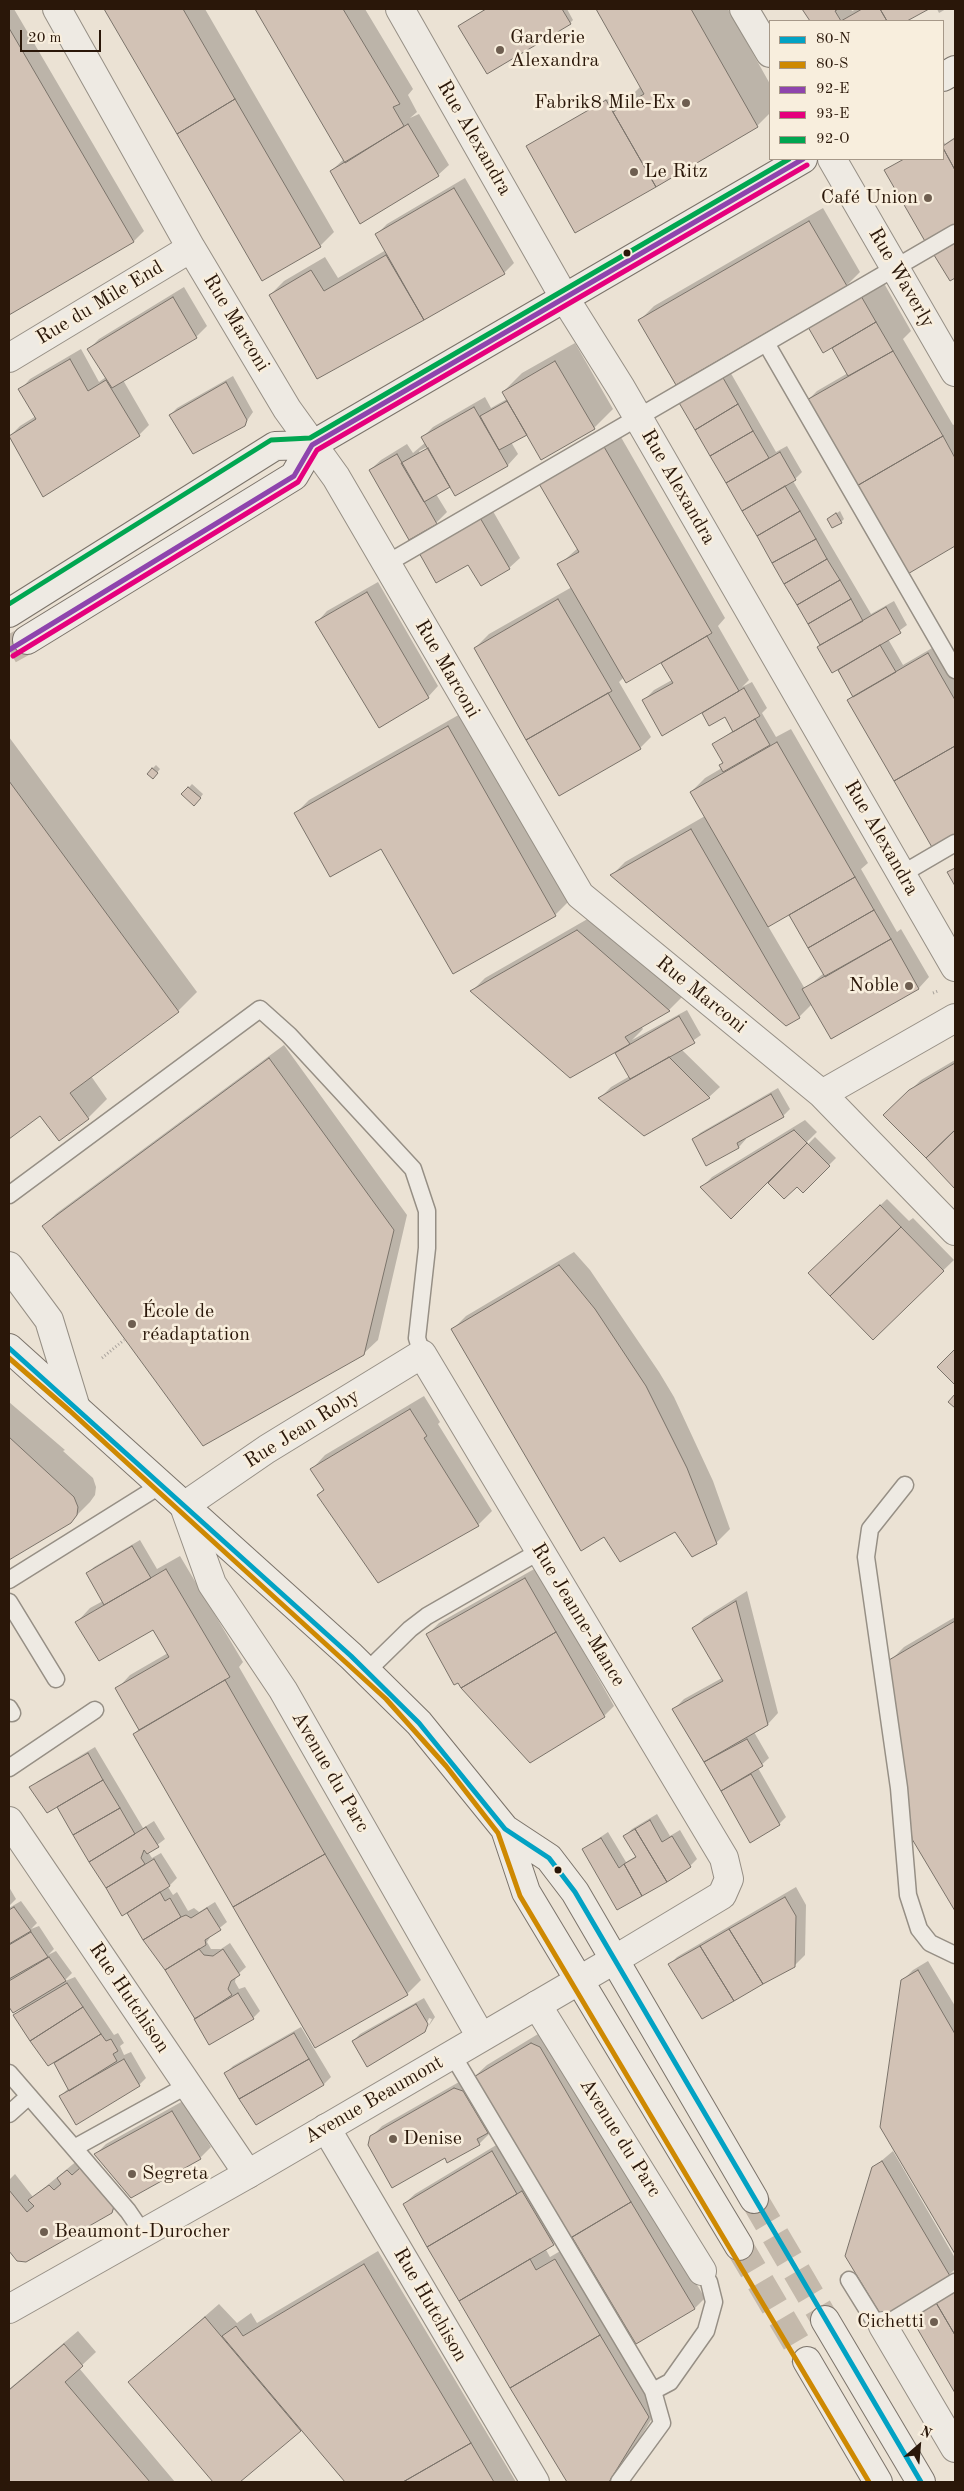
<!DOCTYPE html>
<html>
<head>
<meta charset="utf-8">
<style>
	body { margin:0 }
	#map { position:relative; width:964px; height:2491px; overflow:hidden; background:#ebe2d4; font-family:"Old Standard TT",serif }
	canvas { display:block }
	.frame { position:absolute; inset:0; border:10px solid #2a1709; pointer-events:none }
	.legend { position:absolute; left:769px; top:20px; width:175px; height:140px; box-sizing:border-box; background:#f8eedd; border:1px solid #a69888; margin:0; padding:6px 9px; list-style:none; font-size:15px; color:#2a1709 }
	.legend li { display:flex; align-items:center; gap:10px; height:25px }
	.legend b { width:25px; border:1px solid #a69888 }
	.north { position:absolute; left:894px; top:2421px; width:50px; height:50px; -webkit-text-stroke:4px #f8eedd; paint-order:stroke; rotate:27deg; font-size:14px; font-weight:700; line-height:20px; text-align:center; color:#2a1709 }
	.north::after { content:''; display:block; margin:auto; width:18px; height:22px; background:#2a1709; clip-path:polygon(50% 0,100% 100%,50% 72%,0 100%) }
	.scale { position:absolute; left:20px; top:30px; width:81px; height:22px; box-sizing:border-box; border:2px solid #2a1709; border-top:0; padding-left:6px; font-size:15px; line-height:18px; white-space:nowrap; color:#2a1709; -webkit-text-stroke:4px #f8eedd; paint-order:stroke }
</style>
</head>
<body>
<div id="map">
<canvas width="964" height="2491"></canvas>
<div class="frame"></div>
<ul class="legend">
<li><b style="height:6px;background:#02a2c4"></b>80-N</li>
<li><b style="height:6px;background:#ce8902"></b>80-S</li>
<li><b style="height:6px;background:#8e44ad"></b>92-E</li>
<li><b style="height:6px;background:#e5007d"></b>93-E</li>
<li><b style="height:6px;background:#00a651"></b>92-O</li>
</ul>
<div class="north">N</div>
<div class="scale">20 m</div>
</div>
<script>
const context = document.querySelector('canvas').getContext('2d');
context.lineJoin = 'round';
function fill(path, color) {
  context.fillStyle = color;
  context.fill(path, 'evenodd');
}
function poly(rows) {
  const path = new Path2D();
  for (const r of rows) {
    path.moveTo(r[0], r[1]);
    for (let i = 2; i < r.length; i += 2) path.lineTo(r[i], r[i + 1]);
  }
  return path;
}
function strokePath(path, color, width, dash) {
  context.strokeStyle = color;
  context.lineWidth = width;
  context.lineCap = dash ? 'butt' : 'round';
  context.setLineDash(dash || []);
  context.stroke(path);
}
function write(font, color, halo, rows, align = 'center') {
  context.font = font + ' "Old Standard TT",serif';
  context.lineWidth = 5;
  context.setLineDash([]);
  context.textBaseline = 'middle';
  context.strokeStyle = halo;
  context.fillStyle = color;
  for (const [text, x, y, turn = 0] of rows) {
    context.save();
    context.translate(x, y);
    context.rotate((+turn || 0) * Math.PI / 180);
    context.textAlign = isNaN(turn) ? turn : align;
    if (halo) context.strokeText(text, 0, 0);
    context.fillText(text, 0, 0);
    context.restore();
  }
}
fill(poly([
	[9,9,14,9,144,231,134,241,9,313],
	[105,9,205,9,334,232,320,246,263,279],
	[257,9,365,9,413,89,408,95,417,112,410,118,419,114,449,165,438,175,331,171,344,159],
	[486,9,567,9,573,20,570,23,459,26],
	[598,9,728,9,770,84,770,113,757,126,655,186,527,146,610,98,617,110,641,86],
	[804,9,851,9,852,11,857,9,926,9,904,21,808,21,810,19],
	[937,9,946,9,939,13],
	[955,137,955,224,926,241,885,171,904,159,943,159,943,140,945,144],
	[465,178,514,263,504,273,317,378,270,295,284,281,325,257,338,278,386,250,377,234,387,224],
	[823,208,860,272,847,285,640,320,654,306],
	[955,236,955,277,950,279,936,255],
	[881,278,911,331,903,339,953,425,955,424,955,545,907,573,807,401,817,391,848,373,832,347,810,327],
	[184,287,207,326,196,337,123,380,149,425,139,435,44,495,9,437,20,426,36,416,20,390,30,379,81,349,99,382,106,377,89,349,99,339],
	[575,343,613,409,594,428,527,433,511,442,518,454,508,465,456,494,450,485,436,494,447,512,436,523,370,470,381,460,407,444,413,453,426,442,423,437,433,427,485,397,491,408,507,399,503,392,522,373],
	[429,446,429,449,420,454,419,451],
	[729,370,776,452,787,446,802,472,793,481,871,614,894,601,907,625,888,639,903,665,939,644,955,672,955,835,934,847,848,701,854,695,821,645,680,401],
	[233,376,253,412,244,425,170,415,177,408],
	[618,432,725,618,718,626,749,680,742,687,752,682,767,708,762,713,776,737,791,729,868,863,861,869,897,932,901,929,929,977,919,988,832,1038,812,1004,799,1017,612,875,625,862,705,816,691,792,705,778,722,768,721,765,724,762,714,744,734,730,725,716,710,724,702,711,643,701,654,690,672,680,661,661,624,677,619,682,651,737,640,748,475,648,489,634,572,587,559,565,578,548,540,482],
	[794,911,791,916,824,973,805,989,768,926],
	[490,506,520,558,509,568,469,563,430,541],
	[840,511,844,519,841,522,828,519],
	[378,582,438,686,428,697,317,622,327,611],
	[462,713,569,901,555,915,295,814,309,800],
	[9,737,197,992,178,1011,91,1076,107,1099,88,1118,59,1139,40,1114,9,1138],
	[156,765,160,769,156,774,148,773],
	[192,784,203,794,198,801,183,794],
	[591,917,683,996,669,1010,641,1026,643,1029,632,1040,687,1010,701,1035,681,1049,720,1087,709,1097,600,1098,611,1087,630,1076,616,1051,472,991,485,978],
	[284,1045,407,1215,378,1340,363,1354,43,1226,57,1213],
	[955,1060,955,1187,885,1115,921,1080],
	[778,1088,790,1109,783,1116,745,1137,746,1139,739,1147,707,1164,693,1140,700,1133],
	[805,1120,817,1132,731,1217,702,1187,712,1177],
	[815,1137,836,1158,803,1191,797,1185,770,1183],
	[887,1199,909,1221,913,1218,954,1260,873,1338,810,1273],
	[574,1252,590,1270,659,1372,674,1397,713,1481,730,1529,716,1543,676,1530,604,1535,452,1330,466,1316],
	[424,1396,440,1422,438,1424,492,1511,478,1525,318,1495,325,1488,312,1469,325,1455],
	[9,1402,65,1450,63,1451,93,1478,96,1487,95,1495,90,1502,70,1522,9,1559],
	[140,1540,157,1569,180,1556,243,1662,239,1667,421,1980,407,1994,134,1734,140,1728,117,1689,130,1675,168,1653,153,1628,77,1622,90,1608,103,1601,87,1574,94,1567],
	[536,1568,614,1706,604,1716,459,1682,428,1634,439,1623],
	[747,1591,778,1713,768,1724,754,1732,769,1758,758,1768,786,1817,779,1824,750,1841,673,1710,684,1699,722,1678,694,1629,704,1618],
	[955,1617,955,1909,890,1661,904,1647],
	[95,1747,143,1828,154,1821,165,1839,148,1852,152,1858,161,1853,177,1878,168,1887,173,1895,177,1892,188,1911,194,1908,199,1912,215,1902,227,1922,212,1934,207,1942,211,1949,221,1949,230,1943,246,1967,236,1976,235,1982,239,1989,245,1987,260,2011,253,2018,196,2018,127,1911,123,1914,57,1805,31,1788,38,1781],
	[657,1814,670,1836,680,1830,697,1859,690,1866,618,1908,583,1849,608,1832,626,1862,636,1856,625,1836,632,1829],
	[9,1887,16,1899,9,1906],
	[796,1887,806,1905,805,1955,794,1966,670,1964,677,1957],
	[21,1901,37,1923,31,1929,39,1926,54,1949,48,1955,56,1951,72,1973,63,1982,75,1977,114,2035,118,2033,124,2043,120,2046,124,2055,131,2052,146,2078,139,2085,60,2096,69,2088,55,2062,15,2015,24,2006,13,2012,9,2005,9,1908],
	[928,1961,955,2006,955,2251,881,2127,902,1981,913,1970],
	[424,1998,435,2017,428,2027,432,2019,429,2018,424,2031,353,2041,360,2034],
	[301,2027,331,2077,324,2084,256,2124,226,2073,233,2066],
	[543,2031,705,2298,695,2308,636,2343,572,2236,563,2233,545,2248,550,2257,569,2246,662,2402,613,2482,569,2482,404,2204,415,2194,503,2141,490,2133,479,2144,445,2157,371,2137,382,2126,466,2078,473,2078,487,2065],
	[183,2101,211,2147,200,2158,132,2196,96,2154,106,2144],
	[893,2151,955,2258,955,2269,949,2275,873,2168],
	[78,2160,122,2201,111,2212,18,2260,9,2249,9,2180,15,2174,33,2197],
	[378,2251,516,2482,345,2482,301,2430,239,2482,215,2482,130,2382,219,2304,237,2323,251,2313,257,2323],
	[955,2288,955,2390,911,2316],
	[78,2331,96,2352,79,2368,175,2482,9,2482,9,2389]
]), '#0003');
const building = poly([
	[104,9,183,9,235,99,177,134,104,9],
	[255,9,343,9,400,104,393,107,404,126,345,163,255,9],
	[486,9,562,9,571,24,487,74,458,26,486,9],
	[596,9,691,9,758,127,656,187,613,112,644,94,596,9],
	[802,9,838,9,835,11,841,21,862,9,880,9,887,21,810,21,802,9],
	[880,9,929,9,907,21,887,21,880,9],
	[9,28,134,242,9,315,9,28],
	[235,99,321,247,262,281,177,134,235,99],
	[606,100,656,187,575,233,526,146,606,100],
	[408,124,439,176,360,224,330,171,408,124],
	[955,138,955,170,943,148,943,146,955,138],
	[943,148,955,170,955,226,926,243,884,170,904,159,943,159,943,148],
	[454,188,505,274,424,320,375,234,454,188],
	[809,221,847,286,676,385,638,320,809,221],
	[955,243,955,278,950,281,934,255,955,243],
	[386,255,424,320,317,379,269,295,311,270,324,291,386,255],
	[861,296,876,322,823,353,808,327,861,296],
	[173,297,197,338,112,388,87,349,173,297],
	[876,322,893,351,848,376,832,348,876,322],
	[893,351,943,436,855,487,805,401,893,351],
	[70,359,88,391,106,380,140,436,43,497,9,436,36,419,18,389,70,359],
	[555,361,595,429,541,460,502,392,555,361],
	[722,376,738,404,695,430,678,401,722,376],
	[226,382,247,420,245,426,193,454,169,415,226,382],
	[507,401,527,435,499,450,480,416,507,401],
	[738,404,753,431,710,456,695,430,738,404],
	[474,407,508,466,455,496,421,437,474,407],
	[753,431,769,458,726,483,710,456,753,431],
	[943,436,955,458,955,546,906,575,855,487,943,436],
	[603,445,712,633,626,683,557,564,579,552,538,482,603,445],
	[428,448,450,487,424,502,401,463,428,448],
	[780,452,796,480,742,511,726,483,780,452],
	[397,454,437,524,409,540,369,470,397,454],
	[785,486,800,511,757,536,742,511,785,486],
	[800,511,816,539,772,563,757,536,800,511],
	[836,513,842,523,832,528,827,519,836,513],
	[479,516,510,569,481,586,468,565,436,583,418,551,479,516],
	[816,539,827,559,784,584,772,563,816,539],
	[827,559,840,580,797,605,784,584,827,559],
	[840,580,851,599,808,624,797,605,840,580],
	[367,592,429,698,379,728,315,622,367,592],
	[558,599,612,691,526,740,474,648,558,599],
	[851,599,863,621,820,645,808,624,851,599],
	[886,607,901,633,832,673,817,647,886,607],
	[707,636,739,691,662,736,642,700,673,683,661,663,707,636],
	[880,645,896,672,853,697,838,670,880,645],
	[928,653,955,700,955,746,894,781,847,700,928,653],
	[744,688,760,716,733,732,725,717,709,726,702,713,744,688],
	[608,693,641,749,559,796,526,740,608,693],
	[755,719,770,745,723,772,719,765,723,763,712,744,755,719],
	[448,726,556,916,453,974,381,849,330,877,294,813,448,726],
	[777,742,855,877,768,927,690,792,777,742],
	[955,746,955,836,933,849,894,781,955,746],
	[152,768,158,773,153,779,147,774,152,768],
	[9,781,179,1012,70,1093,89,1119,59,1141,40,1116,9,1139,9,781],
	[188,787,201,798,194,806,181,794,188,787],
	[691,829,800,1018,786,1026,610,875,691,829],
	[955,868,955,886,947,872,955,868],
	[855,877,874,910,808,948,789,915,855,877],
	[874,910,891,939,825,977,808,948,874,910],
	[577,930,670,1011,625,1037,630,1044,570,1078,470,991,577,930],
	[891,939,919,989,831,1039,802,989,891,939],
	[679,1016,695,1043,630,1079,615,1053,679,1016],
	[669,1057,710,1098,644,1136,598,1098,669,1057],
	[269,1058,394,1230,364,1355,203,1446,42,1226,269,1058],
	[955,1063,955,1130,926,1158,883,1115,909,1090,955,1063],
	[771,1094,784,1117,737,1143,739,1148,706,1166,692,1139,771,1094],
	[794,1130,807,1143,731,1219,700,1187,794,1130],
	[955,1130,955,1189,926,1158,955,1130],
	[807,1143,830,1166,803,1193,797,1187,784,1199,768,1183,807,1143],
	[880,1205,901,1227,830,1296,808,1273,880,1205],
	[901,1227,944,1271,873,1340,830,1296,901,1227],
	[559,1265,595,1309,646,1386,687,1468,717,1544,692,1557,675,1532,620,1562,604,1537,581,1551,451,1329,559,1265],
	[955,1349,955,1385,937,1367,955,1349],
	[955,1394,955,1408,948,1402,955,1394],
	[410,1409,427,1436,424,1438,479,1526,378,1583,317,1495,324,1490,310,1469,410,1409],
	[9,1437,74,1497,78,1507,77,1515,71,1523,9,1560,9,1437],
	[132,1546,151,1578,104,1605,86,1573,132,1546],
	[166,1569,230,1677,139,1730,115,1688,169,1657,153,1630,99,1661,75,1622,166,1569],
	[525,1578,556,1632,461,1688,458,1683,454,1685,426,1634,525,1578],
	[736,1601,768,1725,704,1762,672,1709,723,1681,692,1628,736,1601],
	[955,1621,955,1911,912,1839,889,1660,955,1621],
	[556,1632,605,1717,530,1763,461,1688,556,1632],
	[225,1680,325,1854,233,1907,133,1734,225,1680],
	[747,1739,763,1766,721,1791,704,1762,747,1739],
	[88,1753,103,1780,47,1813,29,1787,88,1753],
	[751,1774,780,1825,750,1843,721,1791,751,1774],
	[103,1780,120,1808,73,1835,57,1807,103,1780],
	[120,1808,135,1834,89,1862,73,1835,120,1808],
	[650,1820,662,1842,672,1836,691,1867,667,1882,635,1829,650,1820],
	[146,1827,159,1847,147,1854,144,1850,141,1858,145,1864,106,1888,89,1862,146,1827],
	[635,1829,667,1882,642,1896,624,1864,636,1857,623,1836,635,1829],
	[601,1838,619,1868,624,1864,642,1896,617,1910,582,1849,601,1838],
	[325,1854,408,1995,315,2048,233,1907,325,1854],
	[154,1859,170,1886,122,1916,106,1888,154,1859],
	[160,1892,165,1901,170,1898,181,1917,143,1940,127,1913,160,1892],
	[785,1897,796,1916,795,1967,763,1984,729,1929,785,1897],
	[14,1907,31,1931,9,1944,9,1910,14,1907],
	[207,1908,221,1930,205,1940,206,1945,165,1970,143,1940,181,1917,186,1915,191,1918,207,1908],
	[729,1929,763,1984,734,2001,700,1946,729,1929],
	[31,1932,48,1957,9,1979,9,1945,31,1932],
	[700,1946,734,2001,702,2019,668,1964,700,1946],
	[199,1949,204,1955,213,1956,223,1949,240,1975,231,1981,228,1989,232,1995,195,2019,165,1970,199,1949],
	[49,1957,66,1981,13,2013,9,2007,9,1981,49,1957],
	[918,1970,955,2034,955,2254,880,2127,901,1980,918,1970],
	[67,1983,83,2007,30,2041,13,2015,67,1983],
	[238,1993,254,2019,209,2045,194,2019,238,1993],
	[416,2004,428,2024,425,2032,367,2067,352,2041,416,2004],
	[83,2007,101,2034,48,2066,30,2041,83,2007],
	[294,2033,309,2059,239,2099,224,2073,294,2033],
	[101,2034,106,2041,111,2039,118,2051,113,2054,117,2061,69,2091,54,2063,101,2034],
	[531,2043,540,2047,631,2202,569,2239,472,2078,531,2043],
	[124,2059,140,2086,76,2125,59,2096,124,2059],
	[309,2059,324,2085,256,2125,239,2099,309,2059],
	[454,2088,463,2091,488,2133,477,2139,480,2145,447,2163,445,2158,392,2188,368,2145,370,2136,454,2088],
	[172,2111,201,2159,131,2198,94,2154,172,2111],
	[492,2151,517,2194,427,2247,403,2204,492,2151],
	[882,2161,950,2276,882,2317,845,2256,872,2167,882,2161],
	[80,2168,114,2206,112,2213,26,2262,17,2261,9,2251,9,2190,27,2212,34,2206,28,2200,49,2185,54,2190,61,2184,57,2178,67,2170,72,2175,80,2168],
	[522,2191,554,2245,459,2301,427,2247,522,2191],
	[631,2202,695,2309,636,2344,572,2237,631,2202],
	[530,2259,536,2270,555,2259,600,2335,510,2388,459,2301,530,2259],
	[364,2264,471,2443,403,2482,345,2482,222,2336,236,2326,243,2336,364,2264],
	[955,2289,955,2335,935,2301,955,2289],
	[935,2301,955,2335,955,2393,910,2316,935,2301],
	[205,2317,301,2431,240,2482,213,2482,128,2382,205,2317],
	[600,2335,649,2417,609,2482,567,2482,510,2388,600,2335],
	[64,2344,83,2366,65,2382,150,2482,9,2482,9,2390,64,2344],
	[471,2443,494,2482,403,2482,471,2443]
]);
fill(building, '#d2c2b5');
strokePath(building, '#7b736a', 1);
strokePath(poly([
	[9,650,27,640],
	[754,2199,825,2320],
	[739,2246,807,2361]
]), '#c4b9ab', 28, [28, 14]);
const service = poly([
	[766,343,955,670],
	[386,564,955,233],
	[902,874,955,843],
	[9,1195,260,1009,289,1035,413,1169,427,1211,427,1248,417,1338,422,1354],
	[905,1485,870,1529,866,1557,899,1788,908,1895,919,1929,930,1943,955,1955],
	[9,1580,161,1485],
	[9,1602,56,1679],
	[367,1671,410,1629,427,1616,540,1551],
	[9,1708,12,1713],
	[9,1768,95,1710],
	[452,2054,653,2391,670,2382,706,2331,714,2302,709,2282,702,2271],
	[9,2073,74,2148,188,2085],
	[9,2114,29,2096],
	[74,2148,128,2211,143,2233],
	[849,2280,875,2322,883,2326,955,2282],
	[619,2482,662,2423,653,2391]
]);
const minor = poly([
	[57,9,191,248,287,409,336,477,580,895,822,1094,955,1231],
	[400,9,564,297,621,388,955,967],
	[744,9,770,53],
	[832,159,955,372],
	[9,358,191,248],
	[822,1094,955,1018],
	[9,1266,49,1320,75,1405],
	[9,1821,248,2174],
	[537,2005,702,2271],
	[481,2037,283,1690,212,1584,184,1506,267,1449,422,1354,724,1858,729,1879,722,1895,614,1960],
	[326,2128,535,2482],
	[883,2326,955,2448]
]);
const tertiary = poly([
	[9,2309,248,2174,614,1960]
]);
const secondary = poly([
	[943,77,955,70],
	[9,613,275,446,312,445,803,159],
	[27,640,294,476,312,445],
	[9,1348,351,1656,419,1723,505,1829,549,1858,575,1892,754,2199],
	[505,1829,526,1892,739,2246],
	[825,2320,921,2482],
	[807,2361,878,2482]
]);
strokePath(service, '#968f85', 19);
strokePath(minor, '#968f85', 30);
strokePath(tertiary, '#968f85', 30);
strokePath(secondary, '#7b736a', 30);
strokePath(poly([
	[933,993,938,991],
	[102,1358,124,1340]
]), '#a8a29c', 3, [1, 2.5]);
strokePath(service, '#eeeae3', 16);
strokePath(minor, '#eeeae3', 28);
strokePath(tertiary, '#eeeae3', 28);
strokePath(secondary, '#eeeae3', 28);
strokePath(poly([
	[9,1348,351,1656,419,1723,505,1829,549,1858,575,1892,921,2482]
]), '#02a2c4', 5);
strokePath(poly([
	[9,1358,70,1411,386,1699,446,1766,498,1833,520,1896,869,2482]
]), '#ce8902', 5);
strokePath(poly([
	[9,650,294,476,312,445,803,159]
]), '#8e44ad', 5);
strokePath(poly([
	[13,656,298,482,317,450,807,165]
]), '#e5007d', 5);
strokePath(poly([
	[9,604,271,440,310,438,789,159]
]), '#00a651', 5);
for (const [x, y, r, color] of [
	[500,50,5,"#6e5e50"],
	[686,103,5,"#6e5e50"],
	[634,172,5,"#6e5e50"],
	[928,198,5,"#6e5e50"],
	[627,253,4.5,"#2a1709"],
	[909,986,5,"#6e5e50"],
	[132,1324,5,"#6e5e50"],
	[558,1870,4.5,"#2a1709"],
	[393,2139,5,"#6e5e50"],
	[132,2174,5,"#6e5e50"],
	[44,2232,5,"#6e5e50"],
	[934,2322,5,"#6e5e50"]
]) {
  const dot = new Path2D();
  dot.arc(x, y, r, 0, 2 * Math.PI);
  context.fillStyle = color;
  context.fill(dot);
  strokePath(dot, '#f8eedd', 2);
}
write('20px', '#2a1709', '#f8eedd', [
	["Garderie",510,38],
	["Alexandra",510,61],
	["Fabrik8 Mile-Ex",676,103,"right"],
	["Le Ritz",644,172],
	["Café Union",918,198,"right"],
	["Noble",899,986,"right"],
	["École de",142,1312],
	["réadaptation",142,1335],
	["Denise",403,2139],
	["Segreta",142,2174],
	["Beaumont-Durocher",54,2232],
	["Cichetti",924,2322,"right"]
], 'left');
write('20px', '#2a1709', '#f8eedd', [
	["Rue Alexandra",474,138,60],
	["Rue Waverly",901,278,60],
	["Rue du Mile End",100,303,-31],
	["Rue Marconi",236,323,59],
	["Rue Alexandra",678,487,60],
	["Rue Marconi",447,669,60],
	["Rue Alexandra",881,838,60],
	["Rue Marconi",701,995,39],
	["Rue Jean Roby",302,1429,-32],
	["Rue Jeanne-Mance",578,1615,59],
	["Avenue du Parc",330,1772,60],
	["Rue Hutchison",129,1998,56],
	["Avenue Beaumont",374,2100,-30],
	["Avenue du Parc",620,2138,58],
	["Rue Hutchison",430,2305,60]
]);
</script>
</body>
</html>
